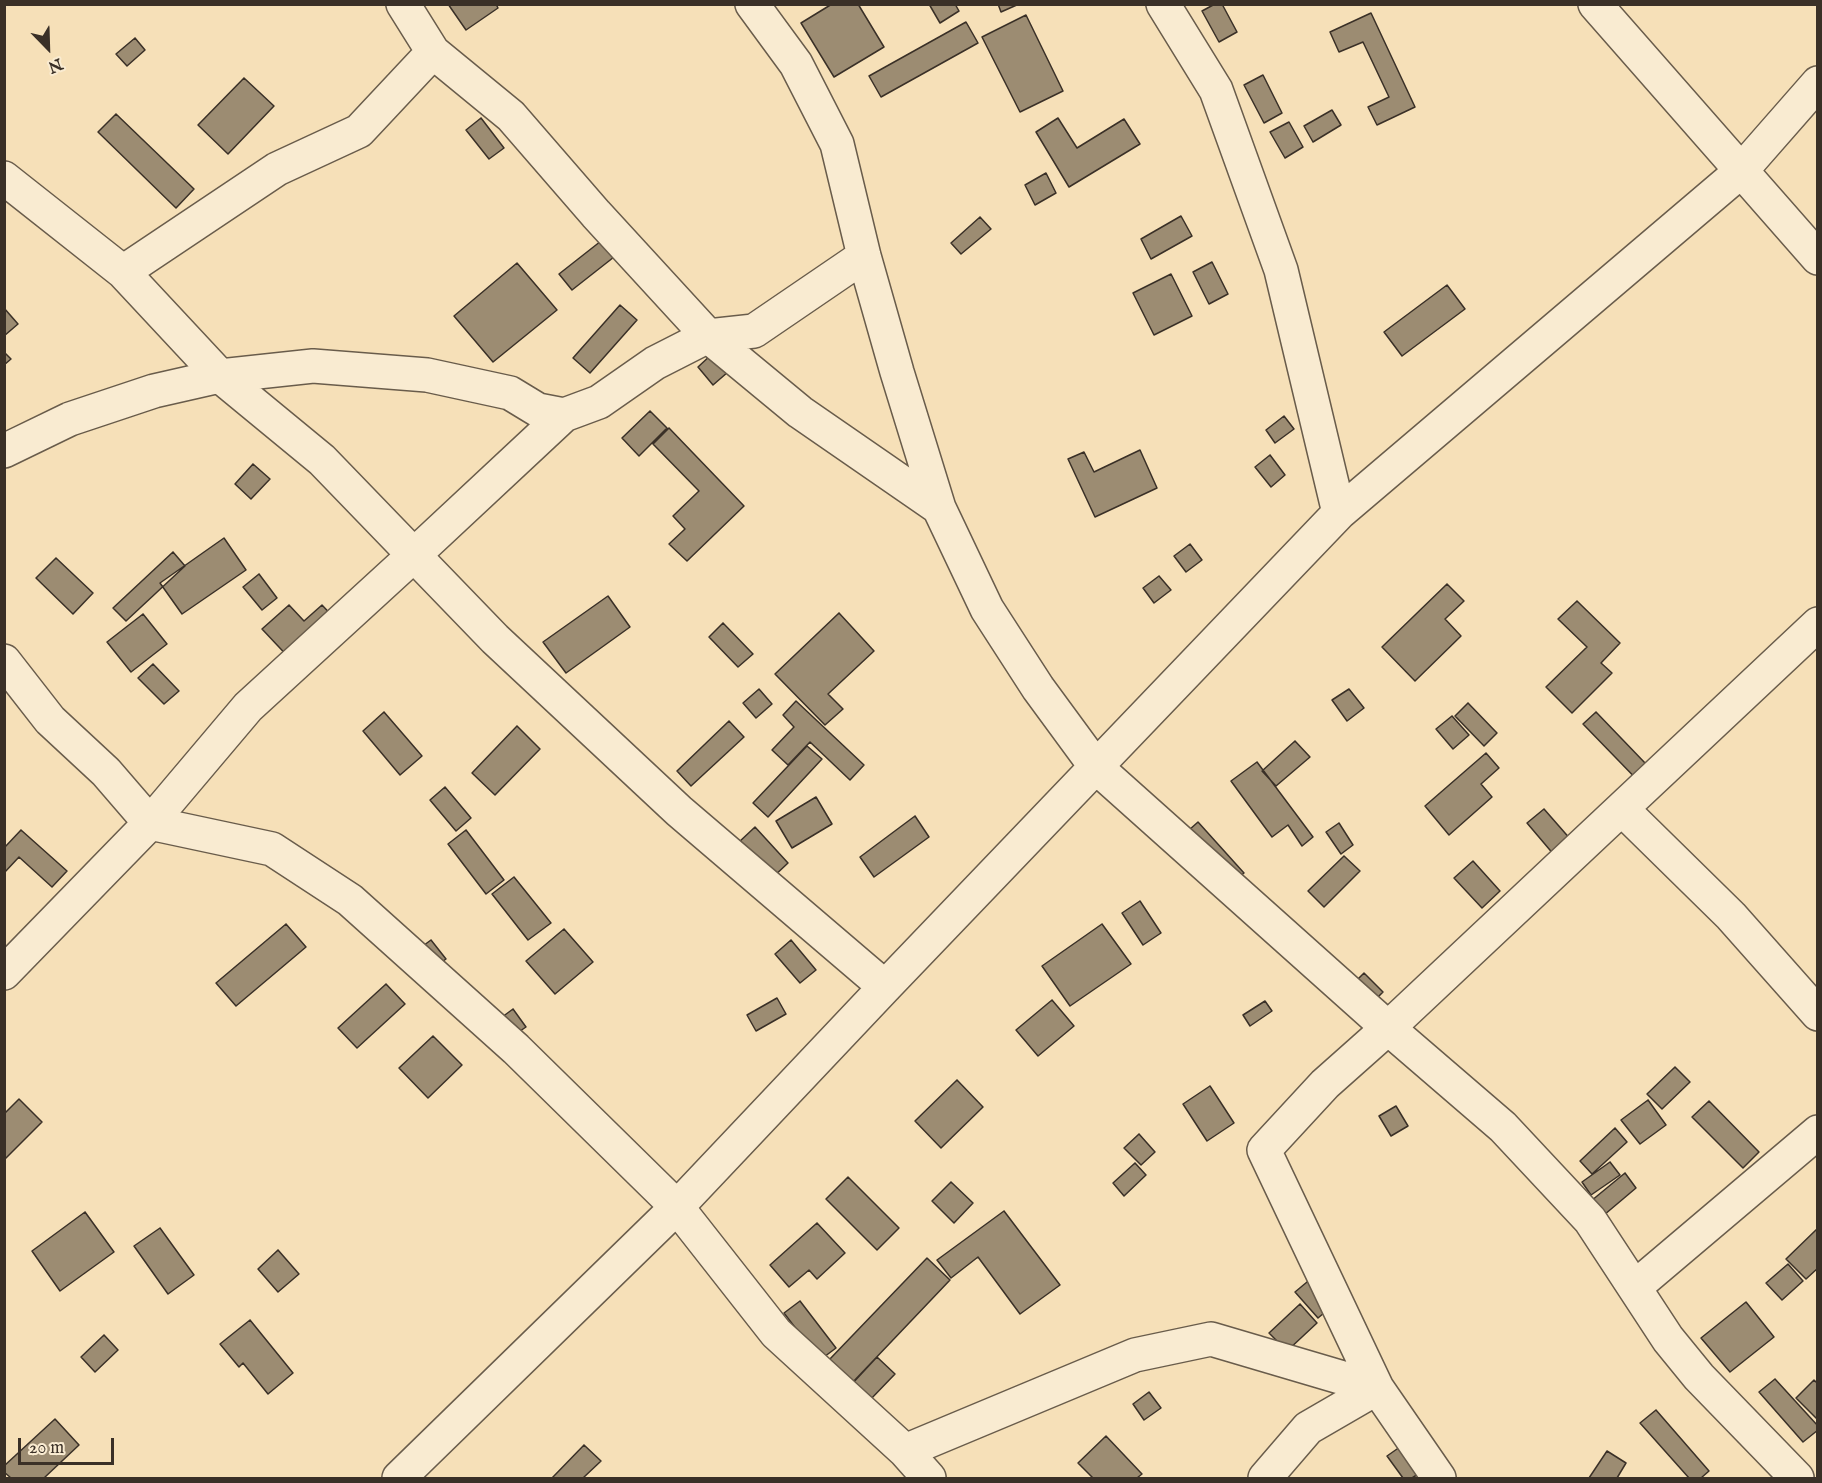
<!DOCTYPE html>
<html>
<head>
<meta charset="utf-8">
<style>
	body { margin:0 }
	#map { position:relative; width:1822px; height:1483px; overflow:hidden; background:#f6e0b8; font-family:"IM FELL English",serif }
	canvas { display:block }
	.frame { position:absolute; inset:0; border:6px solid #3a3027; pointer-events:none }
	.north { position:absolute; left:18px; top:18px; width:60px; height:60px; -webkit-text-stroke:4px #f9ebd1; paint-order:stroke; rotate:157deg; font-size:16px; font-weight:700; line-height:24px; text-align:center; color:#3a3027 }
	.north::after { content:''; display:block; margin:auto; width:21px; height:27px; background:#3a3027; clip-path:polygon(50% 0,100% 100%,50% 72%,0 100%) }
	.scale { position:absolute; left:18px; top:1438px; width:96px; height:27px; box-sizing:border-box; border:3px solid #3a3027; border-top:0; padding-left:8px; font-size:18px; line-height:21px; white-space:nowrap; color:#3a3027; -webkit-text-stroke:4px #f9ebd1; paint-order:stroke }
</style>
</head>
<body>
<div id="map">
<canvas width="1822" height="1483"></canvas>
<div class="frame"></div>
<div class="north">N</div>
<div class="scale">20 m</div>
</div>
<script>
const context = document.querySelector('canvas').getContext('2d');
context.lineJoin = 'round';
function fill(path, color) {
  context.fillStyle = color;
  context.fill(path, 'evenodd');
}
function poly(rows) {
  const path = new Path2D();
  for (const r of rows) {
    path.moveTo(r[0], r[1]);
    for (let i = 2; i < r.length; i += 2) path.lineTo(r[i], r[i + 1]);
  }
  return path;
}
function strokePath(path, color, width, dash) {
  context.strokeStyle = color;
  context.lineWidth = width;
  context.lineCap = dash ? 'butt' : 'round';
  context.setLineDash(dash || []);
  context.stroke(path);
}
const building = poly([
	[448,4,496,4,498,8,466,30,448,4],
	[832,4,858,4,884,47,834,77,801,23,832,4],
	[929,4,955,4,959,11,940,23,929,4],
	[998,4,1019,4,1001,12,998,4],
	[1215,4,1222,4,1237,32,1219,42,1202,11,1215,4],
	[1371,13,1415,107,1377,125,1368,107,1389,97,1363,42,1339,52,1330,32,1371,13],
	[1026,15,1063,91,1020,112,982,37,1026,15],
	[966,22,978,43,881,97,869,76,966,22],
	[135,38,145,50,127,66,116,54,135,38],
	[1263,75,1282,113,1264,123,1244,85,1263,75],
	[244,78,274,106,228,154,198,125,244,78],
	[1332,110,1341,125,1313,142,1304,126,1332,110],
	[116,114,194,189,176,208,98,132,116,114],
	[481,118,504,148,489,159,466,130,481,118],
	[1058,118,1077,148,1124,119,1140,144,1069,187,1036,132,1058,118],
	[1289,122,1303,147,1285,158,1270,132,1289,122],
	[1046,173,1056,193,1035,205,1025,185,1046,173],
	[1181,216,1192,236,1151,259,1141,239,1181,216],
	[980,217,991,229,961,254,951,243,980,217],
	[601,241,614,257,572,290,559,274,601,241],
	[1212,262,1228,294,1209,304,1193,272,1212,262],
	[517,263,557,310,493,362,454,316,517,263],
	[1171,274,1192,316,1154,335,1133,293,1171,274],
	[1447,285,1465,309,1402,356,1384,332,1447,285],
	[620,305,637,320,590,373,573,358,620,305],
	[4,308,18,324,4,336,4,308],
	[4,352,11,359,4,365,4,352],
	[712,354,728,372,713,385,698,367,712,354],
	[650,411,667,428,639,456,622,438,650,411],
	[1284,416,1294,429,1275,443,1266,430,1284,416],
	[669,428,744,506,687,561,669,544,685,529,673,516,699,491,653,444,669,428],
	[1140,450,1157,488,1095,517,1068,459,1084,452,1094,472,1140,450],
	[1270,455,1285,475,1271,487,1255,467,1270,455],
	[253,464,270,479,251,499,235,484,253,464],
	[224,538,246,570,182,614,160,583,224,538],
	[1190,544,1202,560,1186,572,1174,556,1190,544],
	[173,552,185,566,126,621,113,608,173,552],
	[56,558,93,593,73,614,36,578,56,558],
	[259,574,277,598,262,610,243,587,259,574],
	[1159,576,1171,590,1154,603,1143,588,1159,576],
	[1447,584,1464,601,1445,619,1461,636,1415,681,1382,647,1447,584],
	[608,596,630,627,566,673,543,642,608,596],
	[1577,601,1620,643,1601,663,1612,673,1572,713,1546,687,1587,647,1558,619,1577,601],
	[289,605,304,621,322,605,338,622,294,663,262,629,289,605],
	[839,613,874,651,828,694,843,709,825,725,775,674,839,613],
	[143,614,167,644,131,672,107,642,143,614],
	[723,623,753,654,738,667,709,637,723,623],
	[153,664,179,691,164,704,138,678,153,664],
	[759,689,772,704,756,718,743,703,759,689],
	[1349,689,1364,708,1347,721,1332,700,1349,689],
	[796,701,864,765,850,780,810,742,788,765,772,750,794,727,783,715,796,701],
	[1468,703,1497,733,1484,746,1455,716,1468,703],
	[384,712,422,756,400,775,363,731,384,712],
	[1596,712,1646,764,1649,792,1583,724,1596,712],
	[1452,716,1469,735,1453,749,1436,729,1452,716],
	[729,721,744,737,691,786,677,771,729,721],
	[517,726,540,749,495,795,472,773,517,726],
	[1295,741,1310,757,1276,786,1262,771,1295,741],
	[807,746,822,759,768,817,753,803,807,746],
	[1486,753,1499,768,1481,784,1492,797,1449,835,1425,806,1486,753],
	[1257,762,1313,837,1302,846,1288,825,1272,837,1231,781,1257,762],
	[445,787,471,818,456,831,430,800,445,787],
	[816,797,832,824,792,848,776,821,816,797],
	[1544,809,1572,841,1555,856,1527,823,1544,809],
	[915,816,929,837,874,877,860,857,915,816],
	[1198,822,1244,873,1225,889,1179,839,1198,822],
	[1339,823,1353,845,1341,854,1326,832,1339,823],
	[755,827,788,863,771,879,738,843,755,827],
	[21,830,67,871,52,887,19,857,4,873,4,848,21,830],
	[466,830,504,880,486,894,448,844,466,830],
	[1344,856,1360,871,1324,907,1308,891,1344,856],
	[1473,861,1500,891,1482,908,1454,878,1473,861],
	[514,877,551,923,528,940,492,894,514,877],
	[1140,901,1161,933,1143,945,1122,913,1140,901],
	[286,924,306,947,236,1006,216,983,286,924],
	[1102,924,1131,964,1070,1006,1042,966,1102,924],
	[564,929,593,962,555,994,526,961,564,929],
	[431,940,446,959,431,970,416,951,431,940],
	[791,940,816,970,800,983,775,954,791,940],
	[1364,973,1383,992,1370,1005,1351,986,1364,973],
	[386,984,405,1004,357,1048,338,1028,386,984],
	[777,998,786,1014,756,1031,747,1015,777,998],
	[1052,1000,1074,1026,1038,1056,1016,1030,1052,1000],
	[1265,1001,1272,1011,1250,1026,1243,1015,1265,1001],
	[513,1009,526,1027,507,1040,494,1023,513,1009],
	[433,1036,462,1065,428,1098,399,1068,433,1036],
	[1675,1067,1690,1082,1662,1109,1647,1094,1675,1067],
	[957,1080,983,1107,941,1148,915,1121,957,1080],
	[1210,1086,1234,1123,1207,1141,1183,1104,1210,1086],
	[19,1099,42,1122,4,1160,4,1114,19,1099],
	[1648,1100,1666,1125,1640,1144,1621,1120,1648,1100],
	[1709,1101,1759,1152,1743,1168,1692,1117,1709,1101],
	[1396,1106,1408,1126,1391,1136,1379,1116,1396,1106],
	[1615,1128,1627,1142,1592,1174,1580,1161,1615,1128],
	[1139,1134,1155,1152,1141,1165,1124,1148,1139,1134],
	[1610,1162,1620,1175,1591,1195,1582,1182,1610,1162],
	[1135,1163,1146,1175,1124,1196,1113,1183,1135,1163],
	[1625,1173,1636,1188,1604,1215,1591,1201,1625,1173],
	[848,1177,899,1228,877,1250,826,1199,848,1177],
	[951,1182,973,1203,954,1223,932,1201,951,1182],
	[1004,1211,1060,1285,1020,1314,978,1257,951,1278,937,1260,1004,1211],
	[85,1212,114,1252,60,1291,32,1251,85,1212],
	[817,1223,845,1253,817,1279,809,1270,789,1287,770,1265,817,1223],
	[160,1228,194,1275,168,1294,134,1246,160,1228],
	[1818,1228,1818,1268,1806,1279,1786,1259,1818,1228],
	[278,1250,299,1274,278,1292,258,1269,278,1250],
	[927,1258,950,1280,852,1383,828,1361,927,1258],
	[1788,1264,1803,1281,1782,1300,1766,1283,1788,1264],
	[1313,1277,1336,1303,1318,1318,1295,1292,1313,1277],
	[800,1301,836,1348,820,1360,784,1313,800,1301],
	[1746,1302,1774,1337,1730,1372,1701,1338,1746,1302],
	[1300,1304,1317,1323,1287,1351,1269,1333,1300,1304],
	[250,1320,293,1373,268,1394,243,1363,239,1367,220,1344,250,1320],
	[104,1335,118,1350,95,1372,81,1357,104,1335],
	[877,1357,895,1374,869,1401,851,1385,877,1357],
	[1775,1379,1818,1426,1818,1430,1803,1442,1759,1392,1775,1379],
	[1814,1380,1818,1384,1818,1420,1796,1398,1814,1380],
	[1149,1392,1161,1408,1144,1420,1133,1404,1149,1392],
	[1656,1410,1709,1471,1701,1478,1689,1478,1640,1423,1656,1410],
	[55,1419,79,1445,44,1478,11,1478,4,1472,4,1466,55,1419],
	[1106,1436,1142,1474,1137,1478,1093,1478,1078,1463,1106,1436],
	[1407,1442,1426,1469,1412,1478,1403,1478,1387,1456,1407,1442],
	[584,1445,601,1461,583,1478,552,1478,584,1445],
	[1607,1451,1626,1463,1617,1478,1589,1478,1607,1451]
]);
fill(building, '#9c8c72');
strokePath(building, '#3a3027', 1.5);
const minor = poly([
	[403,4,433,52,511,116,596,214,708,336,800,412,939,508],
	[752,4,796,64,837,144,864,256,897,372,939,508,987,609,1038,688,1096,767,1388,1028,1503,1127,1590,1220,1668,1339,1699,1377,1797,1478],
	[1163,4,1216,90,1281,270,1339,513],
	[1595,4,1818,258],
	[4,178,123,272,220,376,322,460,495,639,679,811,885,987],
	[123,272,277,169,359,131,433,52],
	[4,451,70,419,154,391,220,376,313,366,427,375,510,393,538,410,564,415],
	[4,661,50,720,106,772,150,823,272,849,350,900,516,1049,677,1207,776,1333,905,1451,929,1478],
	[1622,809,1731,916,1818,1014],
	[4,973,150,823,248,707,414,555,564,415,599,402,655,363,708,336,754,331,864,256],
	[1635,1287,1818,1132],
	[905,1451,1135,1355,1211,1339,1377,1388],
	[399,1478,677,1207,885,987,1339,513,1740,172,1818,83],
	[1265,1478,1308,1428,1377,1388],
	[1439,1478,1377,1388,1264,1150,1325,1084,1388,1028,1818,624]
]);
strokePath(minor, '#695c4b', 36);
strokePath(minor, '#f9ebd1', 33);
</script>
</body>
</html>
